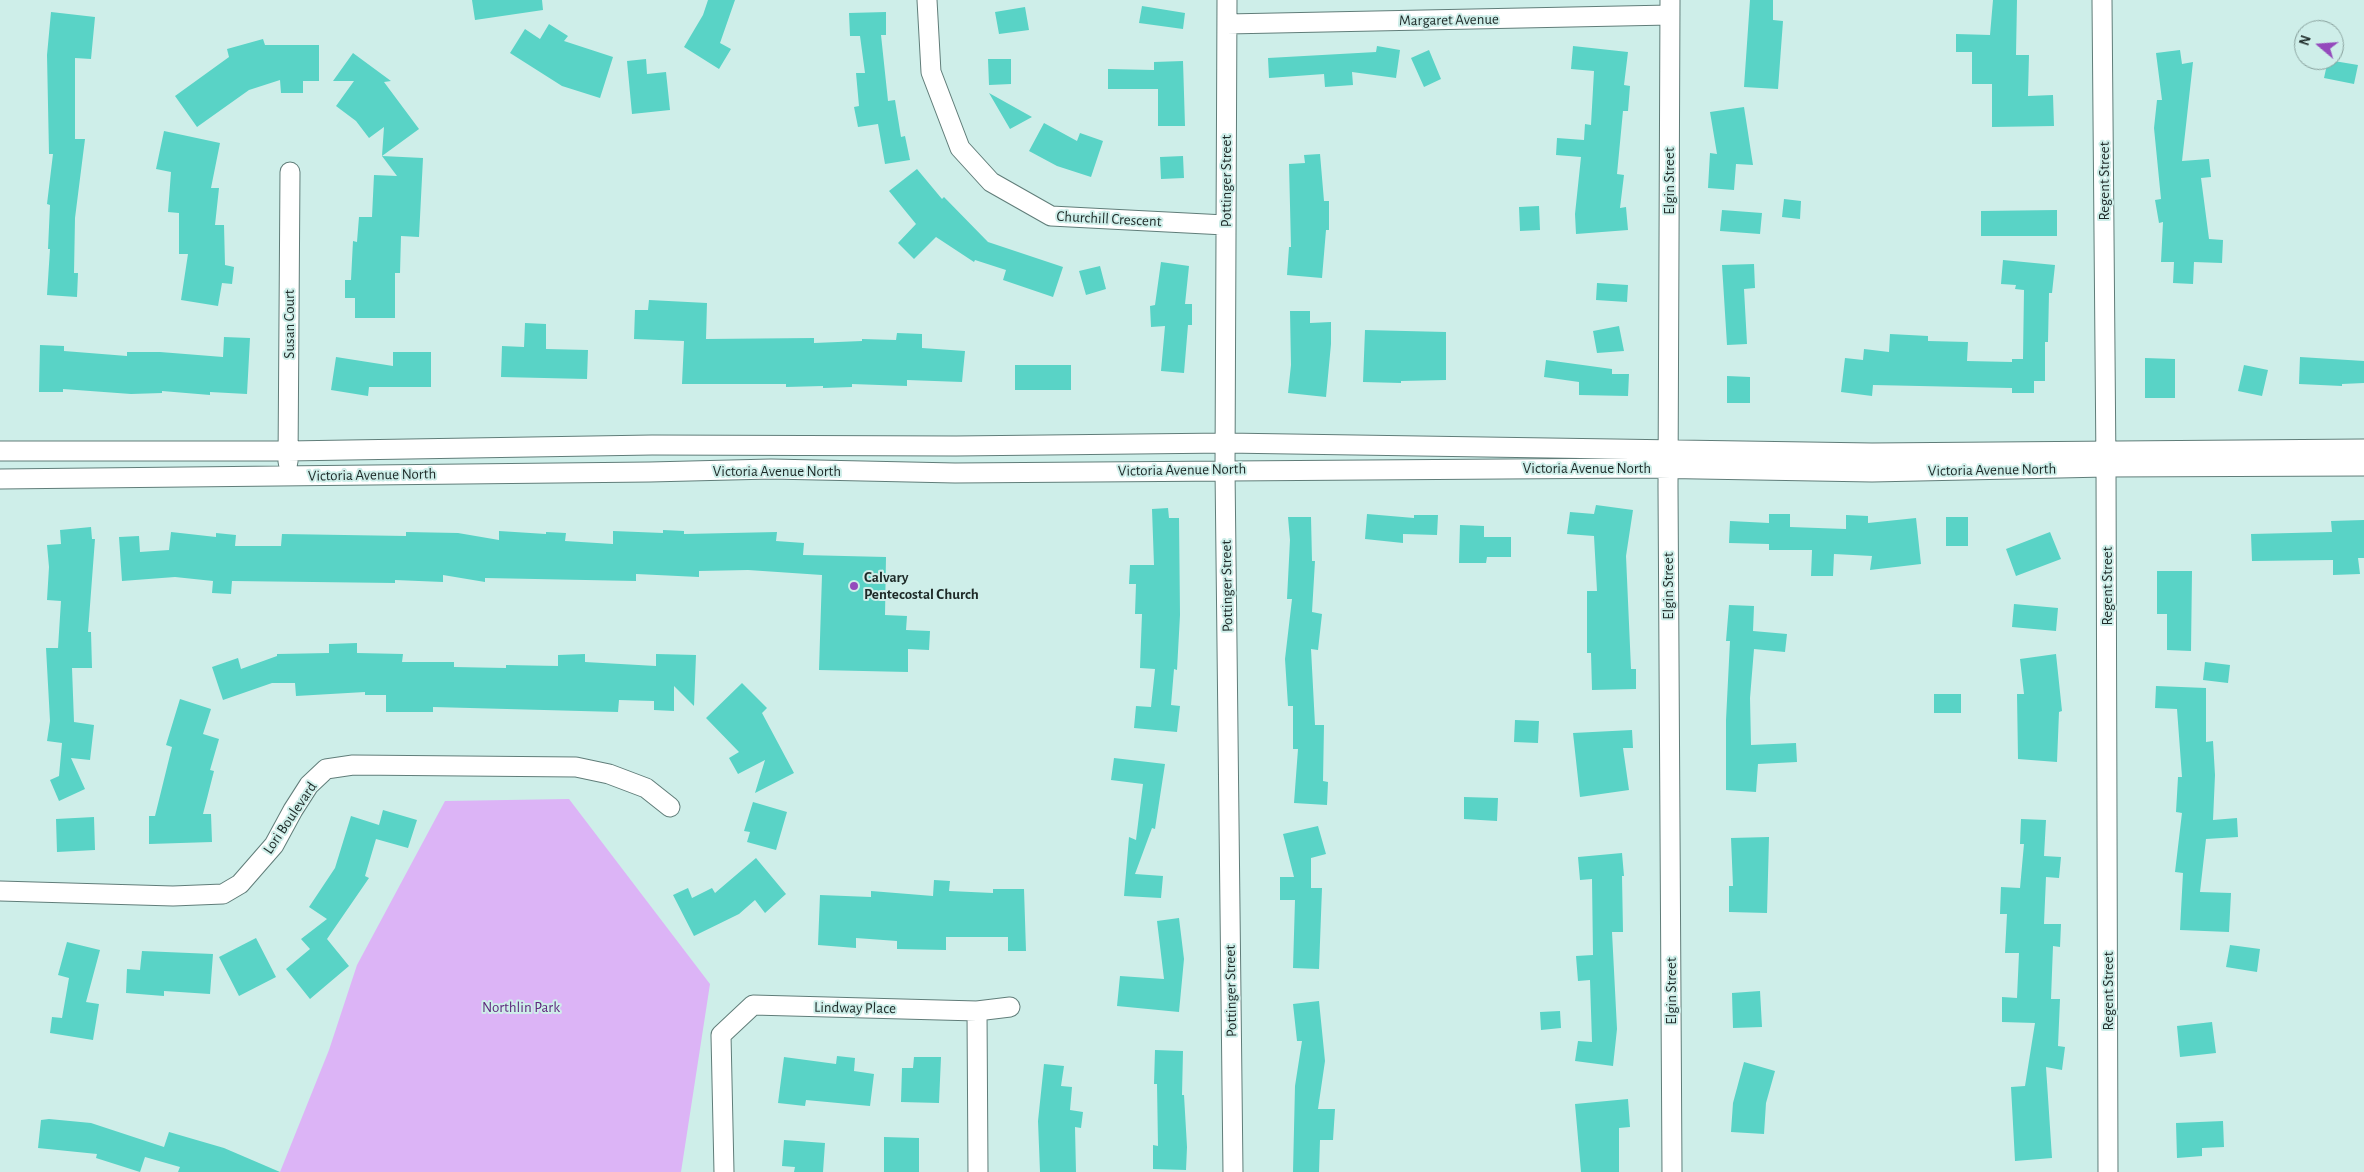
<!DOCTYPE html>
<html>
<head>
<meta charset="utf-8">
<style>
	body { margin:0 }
	#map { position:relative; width:2364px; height:1172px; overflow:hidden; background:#ceeee9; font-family:"Alegreya Sans",sans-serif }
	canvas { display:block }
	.north { position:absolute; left:2294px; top:20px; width:50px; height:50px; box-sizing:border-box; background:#ceeee9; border:1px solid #88a09c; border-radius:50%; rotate:288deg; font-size:14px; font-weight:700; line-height:20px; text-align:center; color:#1e2a28 }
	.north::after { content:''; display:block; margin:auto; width:18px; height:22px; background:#944abc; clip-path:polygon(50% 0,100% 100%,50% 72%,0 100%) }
</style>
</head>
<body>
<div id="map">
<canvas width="2364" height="1172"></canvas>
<div class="north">N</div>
</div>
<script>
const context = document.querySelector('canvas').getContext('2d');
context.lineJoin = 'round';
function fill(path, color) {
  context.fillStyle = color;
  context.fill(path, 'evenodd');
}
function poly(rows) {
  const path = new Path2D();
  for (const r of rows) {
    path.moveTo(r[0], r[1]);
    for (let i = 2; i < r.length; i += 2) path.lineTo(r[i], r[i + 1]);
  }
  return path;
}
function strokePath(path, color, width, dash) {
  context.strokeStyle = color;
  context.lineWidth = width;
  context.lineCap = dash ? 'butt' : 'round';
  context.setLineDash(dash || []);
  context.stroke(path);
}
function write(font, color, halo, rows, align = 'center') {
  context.font = font + ' "Alegreya Sans",sans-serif';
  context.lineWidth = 4;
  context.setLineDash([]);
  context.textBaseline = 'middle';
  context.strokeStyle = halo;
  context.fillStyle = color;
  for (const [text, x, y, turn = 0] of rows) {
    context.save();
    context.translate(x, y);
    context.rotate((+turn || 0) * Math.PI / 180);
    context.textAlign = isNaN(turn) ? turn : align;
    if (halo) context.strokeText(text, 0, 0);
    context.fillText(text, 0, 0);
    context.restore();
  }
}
fill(poly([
	[569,799,710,984,681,1172,280,1172,329,1050,357,965,445,801]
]), '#dcb4f6');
fill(poly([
	[472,0,542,0,543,10,475,20],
	[708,0,735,0,720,43,731,49,719,69,684,47,703,15],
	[1750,0,1773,0,1773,20,1783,21,1778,89,1744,87],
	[1993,0,2017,0,2016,55,2029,55,2028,96,2053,95,2054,126,1992,127,1992,84,1972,84,1972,52,1956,52,1956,34,1990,35],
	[1142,6,1185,13,1183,29,1139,23],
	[1025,7,1029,30,999,34,995,12],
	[51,12,95,17,91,59,75,58,75,139,85,139,75,218,74,273,78,273,77,297,47,295,50,249,48,249,50,205,47,204,53,154,49,154,47,55],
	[886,12,886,35,881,35,888,101,895,100,901,137,905,136,910,160,885,164,878,124,858,127,854,107,859,106,856,73,865,73,860,36,850,36,849,13],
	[549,24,568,36,564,41,613,57,600,98,562,86,510,53,525,29,540,39],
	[263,39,265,45,319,45,319,81,303,81,303,93,281,93,280,80,249,90,197,127,175,96,229,57,227,49],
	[1377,46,1400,50,1396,78,1352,72,1353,85,1325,87,1324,74,1269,78,1268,58,1376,52],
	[1573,46,1628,52,1624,85,1630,86,1628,111,1623,111,1617,174,1624,175,1620,208,1626,207,1628,230,1576,234,1575,214,1581,157,1556,155,1557,138,1584,140,1585,124,1591,125,1594,71,1571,69],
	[1429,50,1441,79,1424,87,1411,58],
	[2180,50,2182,64,2193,62,2182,161,2209,159,2211,177,2201,178,2209,239,2223,240,2222,263,2194,262,2193,284,2173,283,2174,262,2161,262,2163,222,2159,223,2155,200,2161,199,2154,128,2157,100,2162,100,2156,53],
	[353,53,391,81,384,82,419,129,382,156,384,127,369,138,356,121,336,106,354,81,333,81],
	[646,59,647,74,666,72,670,110,632,114,627,61],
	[988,59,1011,59,1011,84,989,85],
	[2328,60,2358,65,2354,84,2324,78],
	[1183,61,1185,126,1158,126,1158,89,1108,89,1108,69,1154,70,1154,62],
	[989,93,1032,117,1010,129],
	[1744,107,1753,165,1736,164,1734,190,1708,188,1710,153,1717,154,1710,112],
	[1044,123,1077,141,1080,133,1103,141,1091,177,1057,166,1029,151],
	[164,131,220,143,211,188,219,188,215,225,224,225,225,265,234,267,232,284,222,283,218,306,181,300,188,254,179,254,179,213,168,212,171,172,156,169],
	[1320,154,1324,201,1329,201,1329,230,1326,230,1322,278,1287,275,1289,247,1291,247,1289,164,1305,163,1304,155],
	[382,156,423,158,419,237,401,236,400,273,395,273,395,318,355,318,355,298,345,298,345,280,351,280,353,241,357,242,359,217,372,217,374,175,397,176],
	[1183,156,1184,178,1161,179,1160,157],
	[917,169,942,199,944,197,988,242,1063,267,1053,297,1003,280,1006,270,975,260,974,262,936,237,914,259,898,243,916,224,889,191],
	[1784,199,1801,201,1800,219,1782,217],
	[1539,206,1540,230,1520,231,1519,207],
	[1722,210,1762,213,1760,234,1720,231],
	[2057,210,2057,236,1981,236,1981,211],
	[2003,260,2055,265,2052,293,2049,293,2048,342,2045,342,2045,381,2034,381,2034,393,2012,393,2012,388,1873,385,1872,396,1841,392,1845,358,1863,360,1864,349,1889,352,1890,334,1928,336,1928,341,1968,342,1967,361,2012,362,2012,359,2023,359,2024,290,2015,289,2016,285,2001,284],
	[1161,262,1189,266,1185,304,1192,304,1192,325,1188,325,1184,373,1161,371,1165,326,1151,327,1150,306,1155,305],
	[1754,264,1755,288,1744,289,1747,344,1727,345,1722,265],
	[1100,266,1106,289,1086,295,1079,271],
	[1597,283,1628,285,1627,302,1596,300],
	[649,300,707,303,706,339,814,338,814,343,862,341,862,339,896,340,897,333,922,334,922,348,965,351,962,382,907,380,907,386,852,384,852,387,823,388,823,386,786,387,786,384,682,384,684,341,634,339,635,310,648,310],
	[1290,311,1310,311,1310,323,1331,322,1331,344,1326,397,1288,393,1291,365],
	[525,323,546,324,546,349,588,350,587,379,501,377,502,346,524,347],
	[1619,326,1624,351,1597,353,1593,331],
	[1365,330,1446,332,1446,380,1401,381,1401,383,1363,382],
	[224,337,250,338,247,394,210,392,210,395,162,391,162,393,131,394,63,389,63,392,39,392,40,345,64,346,64,351,127,356,127,352,160,352,223,357],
	[393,352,431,352,431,387,369,387,368,396,331,390,336,357,393,366],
	[2300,357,2364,361,2364,383,2342,384,2342,386,2299,384],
	[2145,358,2175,359,2175,398,2145,398],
	[1546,360,1612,369,1612,374,1629,374,1628,396,1579,395,1579,382,1544,377],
	[1015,365,1071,365,1071,390,1015,390],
	[2244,365,2268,370,2262,396,2238,391],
	[1727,376,1750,377,1750,403,1727,403],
	[1596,505,1633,510,1626,556,1631,669,1636,669,1636,689,1592,690,1591,653,1587,653,1587,591,1597,591,1594,536,1567,534,1570,512,1594,514],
	[1168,508,1169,518,1179,518,1180,615,1177,670,1174,669,1171,705,1180,706,1177,732,1134,728,1136,706,1151,707,1155,669,1140,668,1142,614,1135,614,1136,584,1129,584,1130,565,1154,565,1152,509],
	[1367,514,1414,518,1414,515,1438,515,1437,535,1403,534,1403,543,1365,539],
	[1769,514,1790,514,1790,527,1846,529,1846,515,1868,516,1868,523,1916,518,1921,564,1870,570,1872,556,1834,554,1833,576,1811,576,1812,550,1769,550,1769,544,1729,543,1730,521,1769,523],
	[1288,517,1311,517,1312,561,1315,561,1312,612,1322,614,1318,650,1311,649,1315,725,1324,725,1323,781,1328,782,1327,805,1294,803,1298,749,1293,749,1293,706,1288,706,1285,659,1292,599,1287,599,1290,540],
	[1946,517,1968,517,1968,546,1946,546],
	[2364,520,2364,558,2358,558,2360,574,2333,575,2333,560,2252,561,2251,534,2332,532,2331,521],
	[1460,525,1484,526,1484,537,1511,537,1511,557,1487,557,1486,563,1459,563],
	[91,527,92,539,95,539,88,632,91,632,92,668,72,668,74,722,94,725,90,760,71,758,85,789,59,801,50,780,59,776,62,743,47,741,50,721,46,648,58,648,61,601,47,600,49,567,47,545,61,544,60,530],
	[663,530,684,531,684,534,777,532,776,541,804,543,803,555,886,557,885,615,907,616,906,630,930,631,929,650,908,649,908,672,819,670,822,575,748,570,699,571,699,577,636,574,636,581,485,578,485,582,443,575,443,582,395,580,395,583,232,581,231,594,212,593,213,581,175,577,122,581,119,537,139,536,140,552,169,550,171,532,216,537,216,533,236,535,235,546,281,546,282,534,406,536,406,532,458,533,499,540,499,531,546,534,546,532,566,533,565,541,613,544,613,531,663,533],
	[2050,532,2061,559,2016,576,2006,549],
	[2157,571,2192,571,2191,651,2167,650,2167,614,2157,614],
	[2014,604,2058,608,2056,631,2012,627],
	[1729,605,1754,606,1753,631,1787,634,1785,652,1754,649,1750,698,1751,745,1796,743,1797,762,1758,764,1756,792,1726,790,1726,720,1730,641,1726,641],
	[357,643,357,653,403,654,402,662,454,662,454,667,506,668,506,665,558,666,558,655,585,654,585,662,656,666,656,654,696,655,694,706,674,686,674,711,654,710,654,701,619,700,618,712,433,707,433,712,386,712,386,695,365,695,365,692,296,696,295,683,272,683,223,700,212,667,238,658,241,669,277,656,277,654,329,653,329,644],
	[2056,654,2062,711,2059,712,2057,762,2018,759,2017,694,2024,694,2020,659],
	[2205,662,2230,665,2228,683,2203,680],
	[742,683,767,708,762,713,794,773,755,793,765,760,738,774,729,758,739,752,706,718],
	[2156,686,2206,688,2206,742,2213,741,2215,775,2213,820,2237,818,2238,837,2206,839,2200,892,2231,893,2229,932,2180,930,2183,873,2175,872,2182,813,2176,812,2178,777,2182,777,2177,709,2155,708],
	[1934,694,1961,694,1961,713,1934,713],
	[180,699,211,709,203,734,219,739,210,770,214,771,203,814,211,814,212,842,149,844,149,816,155,816,172,747,166,745],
	[1515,720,1539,721,1538,743,1514,742],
	[1632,730,1633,748,1623,748,1629,790,1580,797,1573,733],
	[1114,758,1165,764,1155,829,1152,828,1135,874,1163,876,1161,898,1124,896,1129,837,1136,840,1143,784,1111,780],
	[1464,797,1498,798,1497,821,1464,819],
	[753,802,787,812,776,850,747,842,750,832,744,831],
	[383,810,417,820,408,848,376,839,365,876,369,878,327,939,349,966,310,999,286,969,310,949,301,939,327,919,309,907,335,868,351,816,379,825],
	[94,817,95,850,57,852,56,819],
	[2021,819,2046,820,2044,856,2061,857,2059,878,2046,877,2044,924,2061,924,2060,947,2053,946,2051,999,2060,999,2058,1046,2065,1047,2062,1070,2046,1067,2052,1158,2015,1161,2011,1087,2025,1086,2035,1023,2002,1022,2002,997,2017,998,2019,953,2005,953,2007,914,2000,914,2001,887,2020,888,2024,844,2020,844],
	[1318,826,1326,854,1311,858,1311,888,1322,888,1319,969,1293,968,1295,900,1280,900,1280,877,1294,877,1283,834],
	[1769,837,1767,913,1729,912,1729,886,1733,886,1731,838],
	[1622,853,1624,876,1622,876,1623,932,1612,932,1617,1029,1613,1066,1575,1061,1578,1041,1592,1042,1590,980,1578,981,1576,956,1593,955,1592,879,1580,880,1578,857],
	[756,858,786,894,765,913,755,900,739,914,694,936,673,895,688,888,692,898,712,888,715,893],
	[934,880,950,881,949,891,993,893,993,889,1024,889,1026,951,1008,951,1008,937,946,937,946,950,897,949,897,941,856,938,856,948,818,945,820,895,871,897,871,891,933,896],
	[1179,918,1184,959,1179,1012,1117,1006,1120,976,1164,979,1157,921],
	[256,938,276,977,239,996,219,957],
	[67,942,100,950,86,1002,99,1004,93,1040,50,1033,52,1017,62,1018,69,978,58,975],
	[2230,945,2260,949,2257,972,2226,967],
	[142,951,213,954,210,994,164,991,164,996,126,993,127,969,140,970],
	[1760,991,1762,1027,1733,1028,1732,993],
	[1319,1001,1325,1061,1318,1109,1335,1109,1333,1140,1320,1140,1319,1172,1293,1172,1295,1086,1302,1041,1297,1041,1293,1004],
	[1560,1011,1561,1028,1541,1030,1540,1012],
	[2212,1022,2216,1053,2180,1057,2177,1026],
	[1155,1050,1183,1051,1182,1095,1184,1095,1187,1147,1186,1170,1153,1169,1153,1145,1158,1146,1157,1084,1154,1084],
	[837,1056,855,1058,854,1071,874,1074,870,1106,806,1100,805,1106,778,1103,784,1057,836,1064],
	[914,1057,941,1057,939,1103,901,1102,902,1068,913,1068],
	[1744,1062,1775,1071,1766,1103,1764,1134,1731,1132,1733,1103],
	[1044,1064,1064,1066,1061,1086,1072,1087,1070,1110,1083,1112,1081,1128,1075,1127,1076,1172,1040,1172,1038,1121],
	[1628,1099,1630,1127,1619,1128,1619,1172,1581,1172,1575,1104],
	[49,1119,91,1123,164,1147,169,1132,224,1148,280,1172,178,1172,180,1167,145,1157,140,1172,96,1158,97,1154,38,1148,41,1120],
	[2223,1121,2224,1147,2202,1148,2202,1156,2177,1158,2176,1123],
	[884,1137,919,1138,919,1172,884,1172],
	[784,1140,825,1143,823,1172,794,1172,795,1167,782,1166]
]), '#59d3c6');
const street = poly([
	[927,0,931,72,960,148,991,182,1051,216,1225,225],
	[1227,0,1225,469,1233,1172],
	[1670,0,1668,486,1672,1172],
	[2102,0,2106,467,2108,1172],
	[1227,24,1670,15],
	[0,451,288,451,652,445,956,446,1226,443,1872,453,2364,449],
	[288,462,290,172],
	[0,479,650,472,771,469,955,473,1642,468,1872,472,2106,467,2364,466],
	[0,891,173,896,223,894,240,884,274,845,293,810,309,785,326,769,353,765,576,767,609,774,646,788,670,807],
	[977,1011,978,1172],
	[724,1172,721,1035,753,1005,977,1011,1010,1007]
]);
strokePath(street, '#607d79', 21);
strokePath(street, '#fff', 19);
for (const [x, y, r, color] of [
	[854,586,5,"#944abc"]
]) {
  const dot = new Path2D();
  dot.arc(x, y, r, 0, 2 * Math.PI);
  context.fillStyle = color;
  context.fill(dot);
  strokePath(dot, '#ceeee9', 2);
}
write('15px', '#1e2a28', '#ceeee9', [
	["Margaret Avenue",1449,20,-1],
	["Pottinger Street",1226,181,-90],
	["Elgin Street",1669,181,-90],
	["Regent Street",2104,181,-90],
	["Churchill Crescent",1109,219,3],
	["Susan Court",289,324,-90],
	["Victoria Avenue North",1587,468],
	["Victoria Avenue North",1182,470,-1],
	["Victoria Avenue North",1992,470,-1],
	["Victoria Avenue North",777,471],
	["Victoria Avenue North",372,475,-1],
	["Pottinger Street",1227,586,-91],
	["Elgin Street",1668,586,-90],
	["Regent Street",2107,586,-90],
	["Lori Boulevard",290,818,-56],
	["Pottinger Street",1231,991,-91],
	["Elgin Street",1671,991,-90],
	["Regent Street",2108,991,-90],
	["Lindway Place",855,1008,1]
]);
write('bold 15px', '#1e2a28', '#ceeee9', [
	["Calvary",864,577],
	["Pentecostal Church",864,594]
], 'left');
write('15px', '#5e287c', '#ceeee9', [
	["Northlin Park",521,1007]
]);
</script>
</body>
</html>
